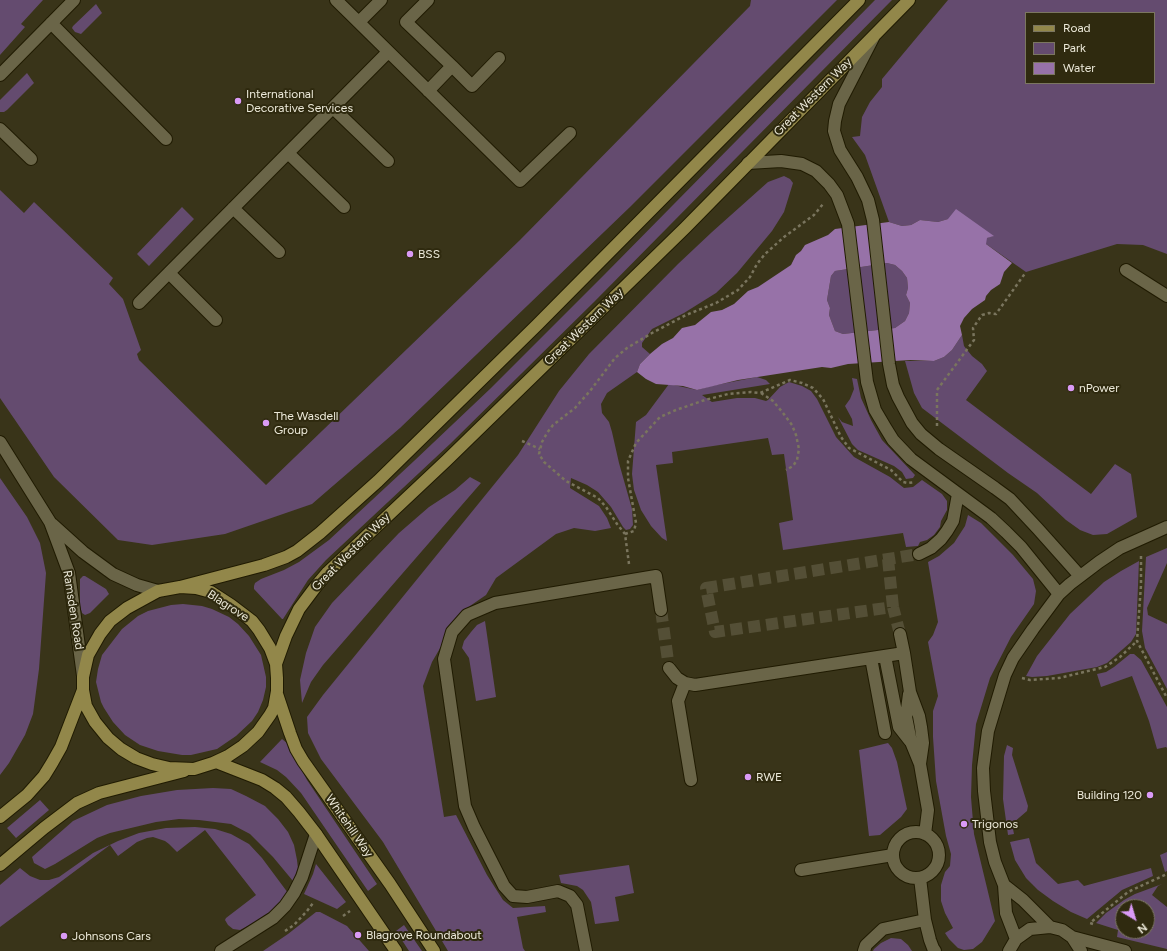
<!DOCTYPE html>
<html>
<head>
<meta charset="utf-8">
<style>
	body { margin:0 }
	#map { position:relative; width:1167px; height:951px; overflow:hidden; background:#393419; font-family:Figtree,sans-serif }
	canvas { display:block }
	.legend { position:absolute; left:1025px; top:12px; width:130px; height:72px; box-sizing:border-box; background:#2f2a0f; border:1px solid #7b7660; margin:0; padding:5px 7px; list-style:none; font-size:12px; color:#ece9d9 }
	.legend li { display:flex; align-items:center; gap:8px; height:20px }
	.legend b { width:20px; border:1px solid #7b7660 }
	.north { position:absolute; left:1115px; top:899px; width:40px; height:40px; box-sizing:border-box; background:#2f2a0f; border:1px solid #7b7660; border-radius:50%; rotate:142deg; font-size:11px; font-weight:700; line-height:16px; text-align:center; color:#ece9d9 }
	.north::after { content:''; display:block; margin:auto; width:14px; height:18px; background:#da9af6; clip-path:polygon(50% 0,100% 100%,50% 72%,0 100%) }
</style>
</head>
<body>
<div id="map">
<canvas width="1167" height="951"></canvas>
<ul class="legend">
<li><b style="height:5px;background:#92874a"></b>Road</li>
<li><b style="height:11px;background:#644b6f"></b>Park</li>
<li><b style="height:11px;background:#9772a8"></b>Water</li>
</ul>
<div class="north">N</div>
</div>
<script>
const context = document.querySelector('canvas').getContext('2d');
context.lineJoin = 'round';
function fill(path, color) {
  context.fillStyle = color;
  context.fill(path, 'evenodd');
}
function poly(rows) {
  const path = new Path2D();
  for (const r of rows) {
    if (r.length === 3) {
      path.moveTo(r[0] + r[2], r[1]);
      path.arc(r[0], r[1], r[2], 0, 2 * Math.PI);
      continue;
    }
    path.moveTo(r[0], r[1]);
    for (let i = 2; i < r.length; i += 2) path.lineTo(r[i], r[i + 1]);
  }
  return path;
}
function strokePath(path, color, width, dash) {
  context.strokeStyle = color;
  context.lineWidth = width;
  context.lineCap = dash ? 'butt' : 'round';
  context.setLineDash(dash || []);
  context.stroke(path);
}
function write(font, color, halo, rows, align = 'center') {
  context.font = font + ' Figtree,sans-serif';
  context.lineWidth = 4;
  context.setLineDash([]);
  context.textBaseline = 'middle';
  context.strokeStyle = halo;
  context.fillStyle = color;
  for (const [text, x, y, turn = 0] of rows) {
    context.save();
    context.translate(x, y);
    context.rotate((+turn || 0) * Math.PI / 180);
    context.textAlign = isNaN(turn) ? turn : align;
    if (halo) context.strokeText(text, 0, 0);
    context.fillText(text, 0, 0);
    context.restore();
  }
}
fill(poly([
	[0,0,43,0,21,24,25,27,0,55],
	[751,0,837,0,630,207,400,428,312,504,225,534,152,545,118,540,54,477,0,398,0,190,24,213,34,202,113,278,109,284,123,299,141,350,137,354,139,360,266,485,520,240,750,6],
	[875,0,892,0,594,302,450,444,326,560,308,580,283,619,282,619,254,589,254,586,255,583,261,579,284,570,299,562,329,540,414,461,491,388,604,275],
	[948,0,1167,0,1167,254,1143,245,1117,244,1026,272,986,244,986,238,993,236,948,219,938,222,920,220,911,225,902,226,889,222,865,155,852,137,860,136,862,117,870,102,882,87,882,79],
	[1026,13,1154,13,1154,83,1026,83],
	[96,4,102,13,81,34,75,32,72,28,73,26],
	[27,73,34,83,7,110,4,112,0,112,0,100],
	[784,176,790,179,793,183,784,212,772,231,737,273,716,293,684,313,652,329,642,343,642,347,650,354,640,364,637,372,607,393,601,404,602,413,609,422,612,432,619,463,632,509,633,525,630,529,626,530,623,527,611,507,598,492,587,485,571,478,570,488,599,506,607,518,611,528,595,531,574,528,556,534,496,578,486,595,470,606,446,638,432,662,423,686,444,817,456,815,487,875,503,900,513,908,545,906,546,912,517,917,523,948,525,951,448,951,383,842,321,759,308,733,307,717,323,695,518,455,559,391,589,354,678,264,712,232,768,182],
	[182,207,194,219,149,266,137,254],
	[887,263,895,265,902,271,907,278,908,288,906,295,910,303,909,313,905,321,895,328,843,334,835,331,829,315,830,308,827,300,831,276,835,271],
	[962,335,964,346,972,356,982,364,987,371,966,400,1091,494,1115,464,1131,474,1137,517,1107,534,1093,535,1080,530,1066,520,1037,493,1008,473,922,408,914,393,905,361,934,361,944,357,952,350],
	[757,377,766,380,770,384,702,395,712,402,737,398,755,398,766,401,768,400,780,387,789,382,802,386,811,391,817,399,836,437,854,457,890,477,904,488,913,487,922,480,942,494,947,501,947,510,941,521,940,527,934,535,927,540,920,542,918,546,906,547,903,533,783,550,779,523,793,520,784,454,772,455,768,438,672,452,673,463,656,465,667,541,662,538,651,526,641,510,634,490,632,474,636,422,646,415,669,384,697,390,711,386],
	[852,378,857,379,861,398,871,420,882,440,915,475,913,478,906,479,902,472,894,466,858,450,852,444,838,417,842,422,853,426,852,419,845,406,850,399,854,389],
	[470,477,481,483,323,665,311,682,302,703,300,680,306,653,315,627,332,603,399,533,429,507,455,490],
	[0,478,27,517,40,543,46,573,39,669,33,714,25,735,9,763,0,775],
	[968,515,981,523,1013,555,1033,579,1036,591,1034,604,1011,637,990,678,976,724,972,765,971,797,974,834,995,921,982,942,973,949,964,950,958,948,949,939,945,933,953,928,945,913,941,901,941,885,945,872,950,866,951,854,946,836,936,781,933,737,933,711,938,696,928,642,933,635,938,622,928,562,939,556,954,543,965,526],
	[1167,548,1167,563,1147,608,1148,615,1167,624,1167,689,1145,648,1142,631,1146,557],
	[1139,561,1136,634,1131,642,1107,663,1097,667,1047,676,1032,677,1026,676,1037,656,1070,614,1104,582,1121,571],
	[83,576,85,576,106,589,109,594,90,613,85,615,82,613,80,606,80,579],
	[183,604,202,606,212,609,229,617,238,624,249,636,261,655,266,677,266,687,263,700,258,712,252,721,236,736,217,749,191,755,182,755,158,751,140,745,125,735,113,722,104,708,101,702,96,682,98,669,102,655,122,629,138,616,148,611,171,605],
	[485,621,496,697,476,701,469,658,462,648,464,641,471,632,477,625],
	[1130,654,1134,654,1141,660,1167,707,1167,748,1166,747,1157,749,1149,721,1132,676,1101,687,1097,674,1106,672,1114,667],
	[282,739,287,743,307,780,377,884,368,891,301,793,286,777,277,770,260,762],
	[888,743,892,748,897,762,907,809,901,817,880,835,869,836,859,750],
	[1007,745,1013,748,1012,755,1028,806,1027,811,1013,823,1013,829,1014,834,1008,835,1003,799,1004,756],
	[213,788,231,789,246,796,265,806,278,819,288,832,294,845,297,860,298,869,293,881,273,857,250,834,231,824,199,820,179,819,156,822,110,833,97,838,55,864,45,869,34,863,32,857,73,821,107,805,141,796,177,790],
	[40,800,49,810,16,838,7,828],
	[195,827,215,829,231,834,249,844,262,858,288,893,274,909,254,923,240,930,233,929,228,925,225,920,226,918,256,895,205,830,177,852,169,844,165,841,153,837,147,838,137,842,118,856,110,845,0,927,0,885,20,868,30,876,40,880,49,880,59,877,93,853,118,841,139,833,166,828],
	[1029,838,1036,863,1058,884,1078,880,1084,886,1151,868,1153,876,1122,890,1087,919,1071,912,1053,901,1038,890,1026,878,1015,860,1010,842],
	[1167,852,1167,871,1165,872,1160,855],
	[316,864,346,902,337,909,304,894,313,874],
	[629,865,634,893,615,897,619,921,595,924,591,902,583,890,577,886,561,883,559,875],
	[1162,884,1158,886,1152,895,1167,907,1167,949,1117,937,1118,930,1096,923,1106,913,1124,900,1135,894],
	[1123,907,1147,907,1147,931,1123,931],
	[316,912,320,912,347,926,369,951,263,951,288,934],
	[404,925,422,951,409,951,396,931],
	[891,938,901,939,908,945,912,951,873,951,874,949,881,943]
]), '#644b6f');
fill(poly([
	[956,209,994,236,987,238,986,244,1012,263,1004,272,1000,284,991,290,986,296,985,300,972,309,964,318,960,326,962,335,952,350,944,357,934,361,910,360,848,364,831,368,822,367,738,380,697,390,683,386,656,384,646,379,637,372,640,364,650,354,662,344,673,338,682,328,695,325,711,312,722,310,734,304,748,291,758,287,791,265,796,255,801,251,805,245,828,235,835,229,889,222,902,226,911,225,920,220,938,222,948,219],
	[887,263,895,265,902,271,907,278,908,288,906,295,910,303,909,313,905,321,895,328,843,334,835,331,829,315,830,308,827,300,831,276,835,271]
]), '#9772a8');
strokePath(poly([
	[888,559,893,607],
	[661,610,669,668],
	[900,634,893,607,715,632,706,588,919,554]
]), '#544f36', 12, [12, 6]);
const minor = poly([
	[336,0,520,181,570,133],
	[428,0,406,22,452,66,428,91],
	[359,22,381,0],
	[51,23,166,139],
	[873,38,839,104,835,121,834,131,840,150,857,177,868,200,873,220,889,364,893,385,898,397,912,423,921,434,939,449,995,488,1010,499,1038,529,1080,576],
	[452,66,472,86,499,58],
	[0,75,74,0],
	[333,108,388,161],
	[0,129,31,159],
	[288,153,344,207],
	[748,163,781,161,802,164,816,171,829,184,837,195,848,224,867,382,875,410,885,427,893,440,911,459,991,518,1006,532,1021,547,1059,594],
	[233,208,279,252],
	[1126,270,1167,296],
	[169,273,216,320],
	[139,303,388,52],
	[0,442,50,522,69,573,83,676],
	[52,524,83,552,113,574,137,585,158,591],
	[919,554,931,548,941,539,947,531,953,521,958,494],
	[900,634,904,653],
	[885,656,899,727,910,741],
	[871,658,885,733],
	[669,668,677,678,685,683,695,685,904,653,910,692,919,716,921,727,923,743,920,764],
	[685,683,678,701,691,780],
	[909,694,906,717,911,742,920,764,928,810,925,834],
	[916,855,23],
	[801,870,893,855],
	[920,878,925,920,930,940,933,948,935,951],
	[1004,885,1023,900,1050,927],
	[1072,937,1081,951],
	[1016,939,1006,913,1004,885,995,862,990,842,984,791,983,768,988,731,1005,675,1013,658,1033,629,1059,594,1070,584,1099,562,1120,548,1167,527],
	[221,951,273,918,285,906,294,893,302,877,316,834],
	[586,951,577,905,570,896,558,891,527,897,513,896,504,886,474,827,465,806,444,659,452,632,467,615,495,603,656,576,661,610],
	[864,951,866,945,883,929,925,920],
	[1009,951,1016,939,1030,929,1050,927,1062,930,1072,937,1125,951]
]);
const major = poly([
	[180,587,264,565,286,557,297,551,320,533,378,481,537,325,859,0],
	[180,587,196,588,211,592,231,605,252,621,259,630,270,648,276,664,277,678,277,691,274,708,270,715,258,732,243,746,228,756,213,763,194,769,169,768,152,764,136,758,121,749,108,738,95,722,86,706,83,690,83,677,88,655,100,634,110,621,127,608,158,591,180,587],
	[276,664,286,636,299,609,317,585,328,572,446,461,685,228,909,0],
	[277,694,290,733,296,749,303,761,390,884,434,951],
	[216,762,262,780,275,788,286,797,299,812,316,834,396,951],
	[0,817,27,795,44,776,52,763,61,747,83,690],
	[0,865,44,828,77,803,99,793,184,771]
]);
strokePath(minor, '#201b02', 14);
strokePath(major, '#201b02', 14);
strokePath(poly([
	[761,393,773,401,783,413,792,425,796,435,799,449,797,460,793,466,786,470],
	[937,426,937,390,974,340,973,328,982,315,989,313,996,314,1026,272],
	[522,441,540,449],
	[625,534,634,531,636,523,628,478,628,461,636,443,660,417,676,410,705,400,728,394,751,392,760,393,790,380,802,383,813,388,823,399,841,437,849,448,891,470,903,482,908,483,915,482],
	[1141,556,1141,585,1137,641,1167,698],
	[629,564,625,534,617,524,606,507,598,498,566,481,544,462,539,454,542,442,547,433,553,425,575,408,590,391,615,358,627,348,652,333,686,315,716,303,738,290,750,277,757,264,765,254,784,237,814,215,823,204],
	[1022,678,1030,680,1059,678,1105,667,1120,657,1137,641],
	[343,916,350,911],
	[1093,924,1090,923,1128,892,1167,874],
	[285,931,294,925,307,911,313,903]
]), '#7a755e', 2.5, [3, 3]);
strokePath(minor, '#6a6548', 12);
strokePath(major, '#92874a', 12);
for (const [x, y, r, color] of [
	[238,101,4,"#da9af6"],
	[410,254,4,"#da9af6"],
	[1071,388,4,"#da9af6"],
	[266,423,4,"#da9af6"],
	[748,777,4,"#da9af6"],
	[1150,795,4,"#da9af6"],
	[964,824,4,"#da9af6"],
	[358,935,4,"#da9af6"],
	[64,936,4,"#da9af6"]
]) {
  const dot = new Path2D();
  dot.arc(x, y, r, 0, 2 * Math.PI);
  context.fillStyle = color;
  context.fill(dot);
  strokePath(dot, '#2f2a0f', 1.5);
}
write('12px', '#ece9d9', '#2f2a0f', [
	["International",246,94],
	["Decorative Services",246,108],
	["BSS",418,254],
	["nPower",1079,388],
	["The Wasdell",274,416],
	["Group",274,430],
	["RWE",756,777],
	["Building 120",1142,795,"right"],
	["Trigonos",972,824],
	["Blagrove Roundabout",366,935],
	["Johnsons Cars",72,936]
], 'left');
write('12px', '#ece9d9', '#2f2a0f', [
	["Great Western Way",813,97,-45],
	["Great Western Way",584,327,-44],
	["Great Western Way",351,552,-45],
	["Blagrove",228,606,33],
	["Ramsden Road",73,610,81],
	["Whitehill Way",349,826,55]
]);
</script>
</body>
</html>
